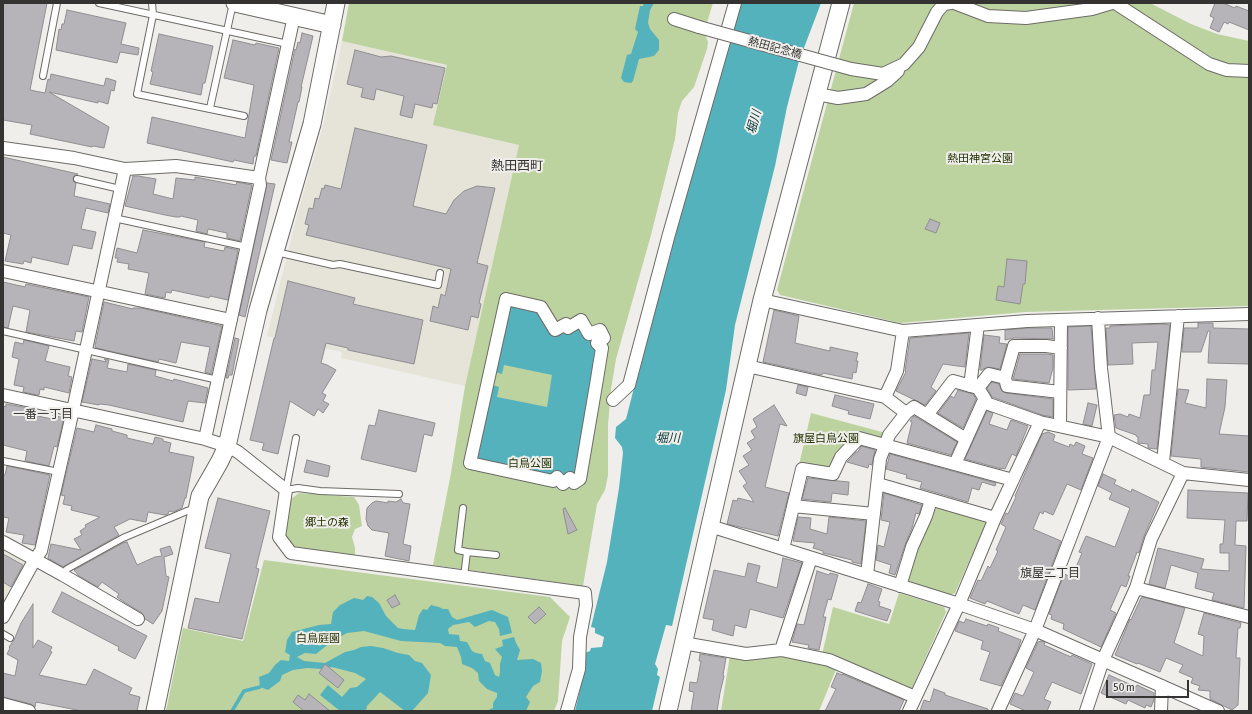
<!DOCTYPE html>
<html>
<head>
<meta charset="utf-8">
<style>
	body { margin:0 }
	#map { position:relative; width:1252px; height:714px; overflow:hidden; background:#efeeea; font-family:"Asap Condensed",sans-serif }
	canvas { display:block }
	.frame { position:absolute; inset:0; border:4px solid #343332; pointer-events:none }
	.scale { position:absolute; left:1106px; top:680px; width:83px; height:18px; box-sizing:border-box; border:2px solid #343332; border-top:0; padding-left:5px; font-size:12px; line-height:14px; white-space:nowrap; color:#343332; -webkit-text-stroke:3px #efeeea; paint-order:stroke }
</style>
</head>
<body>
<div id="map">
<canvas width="1252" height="714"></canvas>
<div class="frame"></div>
<div class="scale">50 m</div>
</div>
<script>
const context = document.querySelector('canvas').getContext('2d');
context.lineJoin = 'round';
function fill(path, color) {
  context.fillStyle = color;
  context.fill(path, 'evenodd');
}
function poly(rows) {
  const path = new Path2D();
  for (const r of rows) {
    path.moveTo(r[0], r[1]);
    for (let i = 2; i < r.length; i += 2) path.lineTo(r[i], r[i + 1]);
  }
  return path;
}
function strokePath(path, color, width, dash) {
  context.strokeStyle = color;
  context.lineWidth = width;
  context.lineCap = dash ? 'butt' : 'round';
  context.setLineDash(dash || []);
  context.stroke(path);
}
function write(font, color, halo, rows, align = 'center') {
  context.font = font + ' "Asap Condensed","Noto Sans JP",sans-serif';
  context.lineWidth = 4;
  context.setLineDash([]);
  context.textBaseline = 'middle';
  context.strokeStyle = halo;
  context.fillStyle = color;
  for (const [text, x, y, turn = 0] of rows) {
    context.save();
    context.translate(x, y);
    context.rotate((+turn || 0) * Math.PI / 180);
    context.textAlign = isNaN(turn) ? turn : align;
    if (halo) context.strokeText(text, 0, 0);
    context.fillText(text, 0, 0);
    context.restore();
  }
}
fill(poly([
	[342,41,533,85,465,386,341,358,342,352,267,336,297,215,323,126],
	[3,549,29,562,3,611]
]), '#e6e3d8');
fill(poly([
	[349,3,713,3,704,32,708,42,707,49,694,87,682,101,678,113,675,139,651,235,616,359,611,389,608,425,608,475,605,490,597,504,583,586,433,565,451,473,465,386,519,145,433,125,447,65,342,41],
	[854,3,1150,3,1191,24,1217,34,1249,41,1249,306,1025,312,900,323,780,295,777,290],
	[811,413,886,433,880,439,858,434,829,469,799,465],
	[299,493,354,497,359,505,362,526,355,529,352,537,355,548,355,555,294,547,285,534,291,499],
	[937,504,985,519,986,523,955,593,950,595,908,582,906,577,933,507],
	[264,560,550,597,570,617,562,641,558,701,554,711,166,711,183,628,243,641],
	[899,593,944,607,946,612,912,688,907,690,822,655,833,607,889,624],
	[781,654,837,667,819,711,721,711,730,655]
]), '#bcd29f');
fill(poly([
	[644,3,654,3,650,10,648,23,650,29,659,40,659,50,654,56,639,59,633,81,631,83,624,82,621,78,627,55,631,54,638,32,635,29,640,6,643,6],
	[738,3,821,3,799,61,787,107,775,166,735,325,726,390,672,626,666,625,655,664,658,669,657,675,660,677,652,711,575,711,580,690,585,653,590,651,591,648,602,647,604,637,595,633,595,628,591,627,607,562,619,488,623,453,622,447,615,438,616,427,626,419,685,190],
	[508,301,540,309,554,333,581,323,599,332,600,349,578,477,552,478,472,460,489,384,499,387,497,397,547,407,552,375,504,365,502,374,492,371],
	[367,596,372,597,379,603,386,616,398,628,403,629,415,630,419,615,423,609,427,610,431,605,439,607,443,609,448,609,452,617,457,620,492,610,508,617,512,633,500,636,499,629,495,622,489,621,475,627,469,622,453,625,448,629,449,634,459,635,460,641,467,642,472,651,476,653,482,654,485,661,490,663,495,675,499,677,500,672,500,664,502,657,495,649,503,646,502,640,514,637,516,643,520,650,517,660,533,659,541,663,542,671,540,682,533,686,526,697,530,702,526,711,486,711,493,708,493,703,497,697,497,693,487,689,479,681,478,673,472,668,462,664,461,657,457,647,445,646,440,643,401,641,364,631,347,633,331,642,316,654,305,653,297,657,304,661,325,663,345,652,354,650,361,647,371,646,383,648,398,653,409,655,415,661,422,663,431,675,428,693,412,711,405,711,380,692,367,706,366,711,340,711,320,695,328,685,342,697,350,688,357,687,366,679,355,673,332,667,322,669,307,668,293,670,282,675,280,681,268,690,260,687,259,677,269,673,275,665,281,660,289,661,290,655,285,652,287,640,292,632,319,625,331,624,333,612,340,605,354,598,363,600]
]), '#54b2bc');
strokePath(poly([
	[232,711,244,691,260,687]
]), '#54b2bc', 3.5);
const building = poly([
	[3,3,47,3,30,90,45,93,48,79,50,80,51,74,104,86,106,78,116,81,114,91,111,90,108,104,98,101,98,103,49,92,109,127,104,148,93,146,92,147,30,134,32,125,3,120,3,3],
	[1215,3,1223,3,1235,8,1236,6,1249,11,1249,30,1229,22,1228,24,1224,22,1219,32,1210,28,1214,18,1210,16,1215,3],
	[67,10,126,23,121,44,139,48,138,55,120,52,117,63,56,50,59,29,61,30,62,24,64,24,67,10],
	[302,33,313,36,301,87,302,87,299,102,298,102,289,142,292,142,287,163,271,160,295,49,296,50,298,42,300,43,302,33],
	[159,34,213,46,205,83,203,83,201,95,150,84,153,72,151,71,159,34],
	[233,40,255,45,256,43,279,48,256,156,254,156,253,164,234,160,233,162,147,143,152,117,245,138,254,85,224,78,233,40],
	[355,50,381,57,391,56,445,68,437,104,433,103,432,108,415,104,412,118,400,115,404,96,376,89,374,100,361,97,363,88,347,84,355,50],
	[355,128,427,145,413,206,446,214,454,200,464,191,477,186,495,188,477,263,488,266,479,303,481,304,478,318,471,316,468,330,430,321,433,306,438,308,441,294,445,296,451,269,306,235,309,225,305,224,309,208,313,209,315,198,319,199,322,188,324,189,325,185,341,189,355,128],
	[3,157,78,174,74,176,73,178,74,182,76,183,74,196,110,204,108,213,86,208,81,229,96,232,92,249,73,245,68,265,32,257,31,263,24,261,23,264,5,261,11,235,3,233,3,157],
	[133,176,138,176,156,179,153,194,173,199,176,178,195,180,195,177,236,185,237,182,252,185,240,241,227,238,227,233,208,229,207,234,196,231,198,220,181,216,180,217,176,217,165,215,125,206,133,176],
	[267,183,275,184,245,317,239,315,267,183],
	[930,219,940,223,936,233,925,229,930,219],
	[143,230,205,242,204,247,224,251,225,247,238,250,228,300,210,296,209,298,172,290,171,293,166,292,165,298,145,294,149,273,128,269,129,264,117,262,118,258,115,258,117,248,137,253,143,230],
	[1007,259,1027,261,1025,284,1023,284,1020,304,996,300,998,286,1004,287,1007,259],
	[288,281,355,298,353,304,423,320,414,364,348,350,348,348,326,343,321,363,327,365,336,370,322,393,326,395,323,401,329,404,323,413,318,409,314,416,290,401,278,454,262,450,264,443,250,440,274,338,275,338,288,281],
	[3,282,25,287,26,284,89,297,82,332,76,331,74,341,26,332,30,310,13,306,8,328,3,327,3,282],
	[104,302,133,309,133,308,141,308,222,326,211,374,205,372,210,347,181,342,176,363,159,359,158,362,96,348,95,346,104,302],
	[774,310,799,316,795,343,830,351,830,347,858,353,856,361,858,361,856,373,853,372,852,379,823,373,822,375,763,362,774,310],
	[1198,323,1213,323,1213,328,1249,329,1249,364,1208,363,1210,331,1208,331,1201,352,1182,352,1184,328,1198,328,1198,323],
	[1163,324,1170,325,1157,449,1148,448,1148,444,1138,443,1138,437,1136,436,1136,435,1116,428,1114,415,1120,414,1128,417,1129,414,1140,418,1144,395,1150,395,1152,370,1155,370,1158,342,1132,343,1133,364,1108,365,1106,328,1110,328,1110,326,1163,324],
	[1091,326,1096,389,1068,390,1068,327,1091,326],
	[1027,328,1052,328,1053,339,1014,338,1005,340,1005,330,1027,328],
	[969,333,965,367,943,364,931,387,936,391,925,405,896,391,906,372,905,371,910,338,969,333],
	[984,335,1000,337,999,343,1007,344,1000,369,987,367,982,370,980,370,984,335],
	[235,338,239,339,232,375,229,375,228,378,226,378,235,338],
	[24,340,49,346,45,361,70,367,68,376,72,377,69,393,44,387,44,390,40,389,39,395,37,395,23,392,24,387,14,385,19,359,12,357,15,342,23,344,24,340],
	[1020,354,1046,354,1053,355,1053,368,1049,383,1013,379,1020,354],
	[92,359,107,362,104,359,109,360,107,368,127,372,128,364,156,370,155,376,173,381,174,379,208,388,205,403,188,401,183,422,109,405,100,404,99,405,82,402,92,359],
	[1207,379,1227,380,1225,407,1219,434,1249,436,1249,472,1201,467,1201,459,1171,456,1178,389,1189,390,1185,403,1206,408,1207,379],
	[992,382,999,384,1002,391,1006,393,1053,399,1053,417,1042,415,992,397,987,388,992,382],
	[798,385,808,387,806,396,796,393,798,385],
	[958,390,973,394,976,399,963,428,938,413,951,396,954,398,958,390],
	[835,395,874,404,870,419,848,414,849,411,832,406,835,395],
	[1088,403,1097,405,1092,426,1083,424,1088,403],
	[6,404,34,409,33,415,52,419,53,415,64,418,57,447,54,446,49,466,25,461,27,451,3,445,3,406,6,407,6,404],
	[774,405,787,426,780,424,765,487,789,493,778,536,727,524,733,500,737,501,738,498,754,502,743,486,747,483,739,471,749,465,743,456,752,450,747,443,755,438,751,431,757,427,753,419,774,405],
	[379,410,435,423,432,436,424,434,416,472,361,459,369,425,375,426,379,410],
	[987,411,993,413,989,424,1007,430,1011,420,1028,426,1016,456,1012,454,1005,469,1002,468,1002,469,965,459,987,411],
	[914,416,957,442,951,455,907,443,912,422,910,421,914,416],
	[96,425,112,429,112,431,127,435,127,438,153,444,155,437,163,439,163,441,171,443,169,452,194,457,186,498,185,498,182,508,173,512,169,511,168,514,165,515,148,512,146,522,130,519,114,527,119,535,63,567,48,558,51,544,81,550,74,539,82,535,80,531,86,527,85,525,100,517,71,510,72,506,63,504,65,496,61,495,77,428,94,432,96,425],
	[1048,432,1055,435,1053,441,1069,447,1070,444,1074,446,1076,442,1085,446,1082,454,1093,458,1081,490,1067,484,1053,515,1044,511,1043,514,1040,512,1033,529,1061,541,1035,610,1023,605,1019,614,987,601,985,604,970,598,978,580,981,581,988,566,990,568,998,551,996,550,1006,527,1001,524,1006,513,1008,514,1016,497,1015,496,1042,434,1048,432],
	[861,446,875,450,872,465,869,464,868,468,847,462,856,452,858,452,861,446],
	[890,454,996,483,995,486,982,482,979,490,972,488,968,502,920,488,922,482,906,478,907,475,886,469,890,454],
	[307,460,330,466,328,477,304,472,307,460],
	[7,466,50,475,35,545,22,543,24,535,6,532,9,518,3,517,3,475,5,475,7,466],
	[1103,474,1116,480,1114,484,1131,492,1132,489,1159,502,1144,536,1139,553,1137,552,1128,576,1130,576,1126,587,1121,585,1110,610,1116,613,1101,647,1063,629,1064,624,1051,619,1052,615,1049,614,1064,574,1072,577,1082,553,1079,552,1086,536,1115,547,1130,508,1109,499,1112,493,1098,486,1103,474],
	[808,478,849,482,848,495,832,493,831,502,802,499,808,478],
	[1188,490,1248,493,1247,521,1236,521,1235,545,1246,546,1244,608,1212,600,1214,593,1195,588,1198,573,1171,565,1165,588,1149,584,1158,548,1204,559,1201,569,1229,571,1229,553,1220,553,1220,544,1223,544,1225,520,1187,518,1188,490],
	[884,493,922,505,919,514,916,513,912,528,905,545,895,575,889,573,891,565,876,560,878,545,884,547,890,522,881,520,884,493],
	[218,498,270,511,256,568,259,569,242,639,188,628,195,598,219,603,231,554,205,548,218,498],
	[401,499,403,503,410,504,403,544,411,546,409,561,385,556,389,533,372,530,368,526,366,519,367,508,372,503,376,501,388,503,388,501,396,502,401,499],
	[565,508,577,530,568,534,563,509,565,508],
	[798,517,811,518,810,529,827,534,829,517,866,521,861,564,852,562,852,560,823,553,823,551,813,548,815,543,793,541,798,517],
	[127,542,137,565,155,557,162,556,160,549,170,546,173,554,164,557,166,576,169,577,162,611,153,624,145,619,142,613,124,602,117,597,119,594,102,582,98,587,79,576,74,570,123,543,127,542],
	[3,554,23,565,11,587,3,582,3,554],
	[783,558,802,563,783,618,750,609,746,628,735,625,733,636,712,630,714,620,703,618,714,570,745,577,748,563,760,566,756,582,777,588,783,558],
	[817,571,829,575,830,573,838,575,831,600,828,599,823,617,826,617,819,650,808,648,809,645,792,642,797,624,804,625,817,571],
	[868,584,882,589,878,601,880,602,879,606,891,610,887,621,855,611,858,602,861,603,868,584],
	[62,592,147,636,135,659,118,650,119,647,52,612,62,592],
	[395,595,400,604,392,608,387,600,395,595],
	[1143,597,1185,608,1174,643,1203,656,1204,636,1198,634,1204,613,1241,623,1240,628,1238,628,1236,658,1240,658,1238,705,1232,710,1210,699,1210,691,1198,690,1200,686,1191,683,1193,678,1179,672,1183,665,1166,658,1160,672,1138,663,1137,664,1115,655,1130,619,1131,620,1141,598,1143,597],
	[33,604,33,648,38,640,52,647,50,651,52,652,39,675,86,685,94,669,132,688,129,694,140,697,137,711,82,711,36,702,35,707,31,704,3,697,3,673,15,676,18,660,7,654,10,648,9,647,14,640,21,623,33,604],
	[539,607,546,614,535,624,528,617,539,607],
	[966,619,987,626,988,624,999,628,998,631,1021,640,1018,649,1001,686,980,680,990,652,981,649,983,641,955,631,959,621,964,623,966,619],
	[1041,641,1045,642,1044,645,1071,657,1072,655,1092,664,1081,694,1052,682,1044,699,1051,702,1047,711,1026,711,1010,704,1015,693,1023,696,1034,672,1026,668,1038,642,1041,641],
	[700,654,726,658,723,675,724,676,720,693,717,711,691,711,694,692,689,691,690,682,697,683,701,661,699,661,700,654],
	[325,664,344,680,338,688,319,673,325,664],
	[837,673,842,675,842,674,904,700,899,711,825,711,836,689,831,687,837,673],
	[1109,675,1136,687,1137,685,1154,693,1154,700,1151,707,1146,705,1145,708,1128,700,1126,704,1101,693,1109,675],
	[934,689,945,693,945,695,988,709,988,711,920,711,924,700,930,702,934,689],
	[309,694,330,711,304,711,293,702,298,695,305,700,309,694]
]);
fill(building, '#b6b4b8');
strokePath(building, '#908e91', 1);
const lane = poly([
	[99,3,288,44],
	[152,3,153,15,137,94,244,116],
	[43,76,57,3],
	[210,108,233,3],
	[77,179,120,189],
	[114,218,247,247],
	[276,252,333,265,340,264,438,285,440,273],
	[3,331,218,380],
	[296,438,286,490,298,488,320,491,399,494],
	[3,461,59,472],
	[463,508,458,550,467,552],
	[63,575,67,569,123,538,187,511,195,509],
	[464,577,467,552,496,555],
	[3,634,10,638]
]);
const street = poly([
	[954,3,988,16,1026,18,1092,9,1112,3],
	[1115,3,1209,64,1227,70,1249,71],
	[674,19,699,27],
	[851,69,883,74,904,64,919,47,937,12,944,4,951,3],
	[817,94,838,98,866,94,887,81,898,71],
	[3,148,74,158,125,169,176,166,259,178],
	[3,271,231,320],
	[506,299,541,307,555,330,566,324,568,328,581,320,589,334,600,330,604,338,597,343,602,348,597,379,580,479,574,483,570,478,563,484,557,477,553,481,470,463,506,299],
	[762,300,903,331,1027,321,1249,314],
	[747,366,885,397,906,413,889,435,880,459,867,575],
	[1005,378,1007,386,1060,392],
	[970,386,978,325],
	[978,388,985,399,983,402,1040,422,1109,437,1183,473,1249,480],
	[3,395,205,439,227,446,238,452,286,490,279,537,291,553,585,593,586,605,580,637,579,669,567,711],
	[885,397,897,371,903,331],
	[613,400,629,385,669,234,735,3],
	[906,413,914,407,966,439],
	[927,415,953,381,978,388,989,374,1005,378,1014,346,1046,346,1061,348],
	[1060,426,1061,320],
	[205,439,260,185,259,178,294,16],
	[1163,462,1178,316],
	[955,464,983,402],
	[878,484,995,518],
	[793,506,874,514],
	[710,526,959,604,1035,630,1218,711],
	[3,542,63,575,138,619],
	[783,549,802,469,833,474,841,457,859,438,1013,480],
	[900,586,912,547,926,516,931,500],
	[1136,588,1249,617],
	[3,617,35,559,41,551,73,410,125,169],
	[683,643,746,654,781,650,829,660,915,697],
	[781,650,811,558],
	[3,704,29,711],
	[909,711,959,604,995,518,1040,422],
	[998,711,1035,630,1109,437,1101,368,1098,318],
	[1086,711,1103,660,1136,588,1151,539,1183,473],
	[1161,711,1162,686]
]);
const secondary = poly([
	[235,3,332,25],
	[155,711,200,496,220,461,227,446,258,310,312,124,336,3],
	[668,711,710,526,762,300,841,3]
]);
strokePath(lane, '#6c6b67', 8);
strokePath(street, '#6c6b67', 14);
strokePath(secondary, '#6c6b67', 19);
strokePath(lane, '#fff', 6);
strokePath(street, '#fff', 12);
strokePath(secondary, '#fff', 17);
const streetBridge = poly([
	[699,27,851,69]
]);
strokePath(streetBridge, '#6c6b67', 14, []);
strokePath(streetBridge, '#fff', 12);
write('11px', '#343332', '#efeeea', [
	["熱田記念橋",775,48,15]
]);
write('11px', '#253405', '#efeeea', [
	["熱田神宮公園",980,159],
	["旗屋白鳥公園",826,439],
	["白鳥公園",530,464],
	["郷土の森",327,523],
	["白鳥庭園",318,639]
]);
write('italic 12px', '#033337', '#efeeea', [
	["堀川",754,122,-75],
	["堀川",668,438]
]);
write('12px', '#343332', '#efeeea', [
	["一番一丁目",43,414],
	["旗屋二丁目",1050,573]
]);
write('13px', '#343332', '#efeeea', [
	["熱田西町",517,166]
]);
</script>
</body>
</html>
